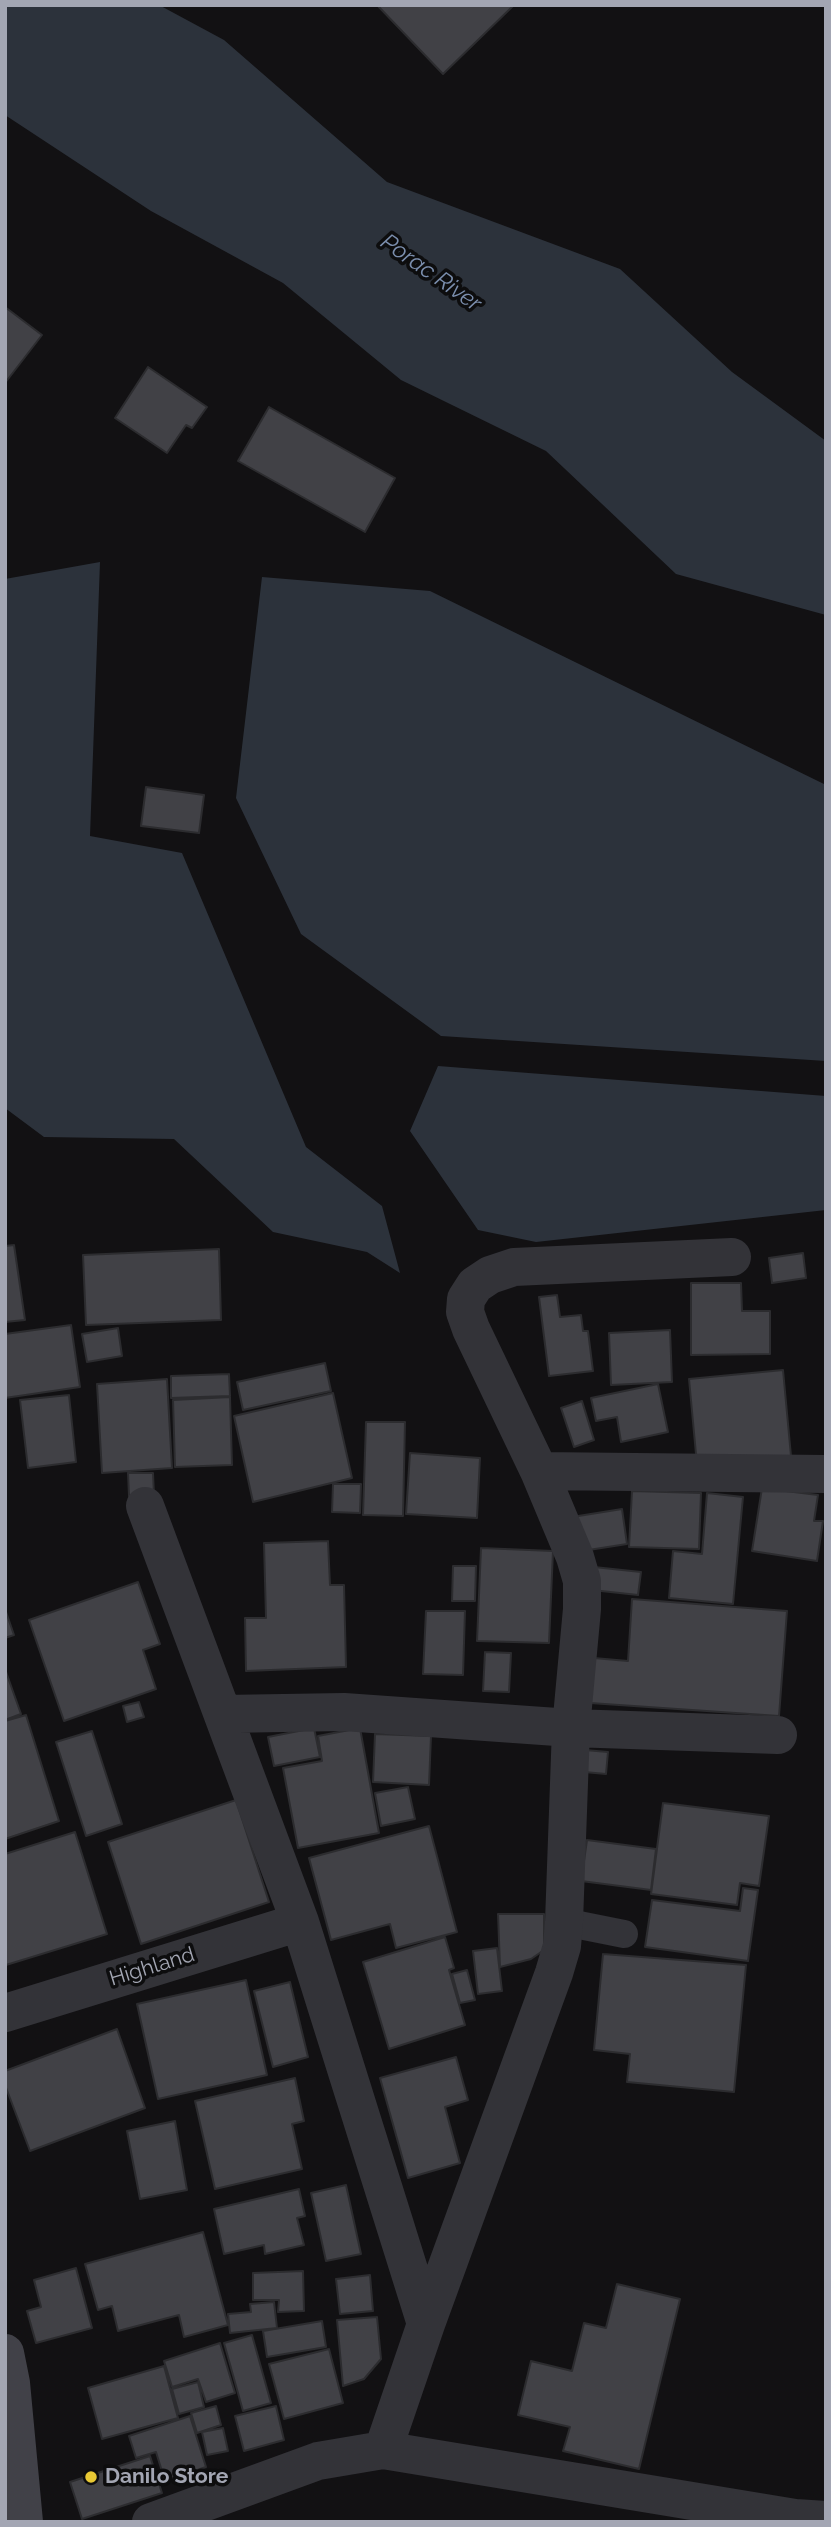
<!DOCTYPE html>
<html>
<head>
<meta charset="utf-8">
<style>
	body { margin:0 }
	#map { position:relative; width:831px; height:2527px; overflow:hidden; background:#121113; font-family:Raleway,sans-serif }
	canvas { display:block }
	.frame { position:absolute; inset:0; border:7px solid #a3a6b3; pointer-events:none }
</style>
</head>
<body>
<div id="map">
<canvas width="831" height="2527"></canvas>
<div class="frame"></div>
</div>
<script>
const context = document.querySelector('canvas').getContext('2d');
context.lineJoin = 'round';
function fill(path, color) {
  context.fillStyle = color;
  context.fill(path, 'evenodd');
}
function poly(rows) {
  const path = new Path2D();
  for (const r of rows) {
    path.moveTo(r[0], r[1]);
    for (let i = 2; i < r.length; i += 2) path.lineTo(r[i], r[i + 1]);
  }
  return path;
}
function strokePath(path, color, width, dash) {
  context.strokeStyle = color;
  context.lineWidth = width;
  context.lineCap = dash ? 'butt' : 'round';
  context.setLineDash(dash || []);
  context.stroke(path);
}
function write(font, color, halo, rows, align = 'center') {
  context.font = font + ' Raleway,sans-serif';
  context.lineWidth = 7;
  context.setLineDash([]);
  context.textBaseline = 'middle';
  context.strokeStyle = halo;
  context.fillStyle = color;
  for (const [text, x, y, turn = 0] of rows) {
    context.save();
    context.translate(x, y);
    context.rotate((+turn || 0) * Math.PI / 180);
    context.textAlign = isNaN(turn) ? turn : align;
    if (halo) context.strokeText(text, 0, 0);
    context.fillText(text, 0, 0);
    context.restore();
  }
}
fill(poly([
	[5,5,159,5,224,40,387,182,620,269,732,372,826,441,826,615,676,574,546,451,401,380,283,283,151,211,5,115],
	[100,562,90,836,182,853,306,1147,382,1206,400,1273,367,1252,273,1232,174,1139,44,1137,5,1108,5,579],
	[262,577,430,591,826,785,826,1061,441,1036,301,934,236,798],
	[438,1066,826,1096,826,1210,536,1242,478,1230,410,1131]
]), '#2c323b');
const building = poly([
	[377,5,514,5,443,74,377,5],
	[5,307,42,335,5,383,5,307],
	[148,367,207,407,192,428,186,425,167,453,115,418,148,367],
	[269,407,395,478,365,532,238,461,269,407],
	[146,787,204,795,199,833,141,826,146,787],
	[14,1245,25,1320,5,1322,5,1246,14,1245],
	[219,1249,221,1320,86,1325,83,1255,219,1249],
	[803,1253,806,1278,772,1283,769,1258,803,1253],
	[691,1283,741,1283,742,1311,770,1311,770,1354,691,1355,691,1283],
	[557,1295,560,1317,581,1315,583,1331,588,1331,593,1371,549,1376,539,1297,557,1295],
	[71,1325,80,1387,5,1398,5,1334,71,1325],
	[118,1328,122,1356,87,1362,82,1334,118,1328],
	[670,1330,672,1382,611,1385,609,1333,670,1330],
	[325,1363,331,1391,243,1410,237,1382,325,1363],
	[783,1370,791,1456,697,1465,689,1379,783,1370],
	[229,1374,230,1396,171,1398,171,1376,229,1374],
	[167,1379,172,1468,102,1473,97,1384,167,1379],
	[658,1384,668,1432,621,1442,617,1417,596,1421,591,1398,658,1384],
	[333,1393,352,1478,253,1502,234,1416,333,1393],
	[69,1395,76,1462,28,1468,20,1400,69,1395],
	[230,1397,232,1465,175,1467,173,1400,230,1397],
	[582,1401,594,1440,574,1447,561,1408,582,1401],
	[366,1422,405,1422,403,1516,363,1515,366,1422],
	[410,1453,480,1458,477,1518,406,1514,410,1453],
	[128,1473,153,1473,154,1495,129,1496,128,1473],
	[333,1484,361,1484,360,1513,332,1512,333,1484],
	[762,1488,818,1495,814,1521,823,1521,817,1561,752,1551,762,1488],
	[632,1491,701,1493,699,1549,629,1547,632,1491],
	[707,1493,743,1497,733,1604,669,1598,673,1551,702,1554,707,1493],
	[622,1509,627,1544,576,1552,572,1517,622,1509],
	[328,1541,330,1585,344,1585,346,1667,246,1671,245,1618,266,1618,264,1543,328,1541],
	[481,1548,553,1551,549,1643,477,1641,481,1548],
	[453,1566,476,1566,475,1601,452,1601,453,1566],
	[594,1567,641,1572,638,1595,592,1590,594,1567],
	[138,1582,160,1644,143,1650,156,1689,64,1721,29,1620,138,1582],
	[632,1599,787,1611,779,1716,590,1703,594,1658,628,1661,632,1599],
	[5,1609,14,1635,5,1638,5,1609],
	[426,1611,465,1611,463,1675,423,1674,426,1611],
	[485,1652,511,1653,509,1692,483,1691,485,1652],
	[5,1669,21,1714,5,1720,5,1669],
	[139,1702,144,1717,127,1722,123,1706,139,1702],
	[26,1715,59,1821,5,1839,5,1721,26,1715],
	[314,1728,320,1757,274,1766,268,1737,314,1728],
	[360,1728,379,1833,298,1848,283,1768,322,1761,318,1736,360,1728],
	[92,1731,122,1824,86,1836,56,1742,92,1731],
	[375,1734,431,1736,429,1785,373,1782,375,1734],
	[585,1750,608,1752,606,1774,584,1772,585,1750],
	[408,1787,415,1819,381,1826,375,1793,408,1787],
	[236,1800,269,1902,141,1944,108,1842,236,1800],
	[663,1803,769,1816,759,1886,740,1883,737,1905,651,1894,663,1803],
	[429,1826,457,1932,396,1948,390,1924,331,1940,309,1858,429,1826],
	[75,1832,107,1934,6,1965,5,1854,75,1832],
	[587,1840,656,1849,651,1890,581,1881,587,1840],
	[743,1888,758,1890,748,1961,645,1947,652,1900,740,1911,743,1888],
	[498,1914,544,1914,544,1950,531,1959,500,1967,498,1914],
	[445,1937,454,1968,449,1970,465,2025,389,2049,363,1962,445,1937],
	[497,1948,502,1991,478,1994,473,1951,497,1948],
	[603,1954,746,1965,734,2092,627,2082,630,2054,594,2050,603,1954],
	[467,1970,475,2000,460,2003,452,1974,467,1970],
	[246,1980,267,2075,158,2099,137,2004,246,1980],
	[290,1982,308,2057,273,2067,254,1991,290,1982],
	[117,2029,145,2108,30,2151,5,2085,5,2071,117,2029],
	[456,2057,468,2100,445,2107,460,2163,408,2178,380,2078,456,2057],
	[295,2078,304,2121,292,2124,302,2169,215,2189,195,2101,295,2078],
	[175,2121,187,2190,140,2199,127,2131,175,2121],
	[346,2185,361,2254,326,2261,311,2193,346,2185],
	[299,2189,305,2216,297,2218,304,2245,265,2254,264,2245,224,2254,214,2209,299,2189],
	[203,2232,228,2325,184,2337,179,2315,118,2331,112,2306,98,2310,85,2264,203,2232],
	[76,2268,92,2328,36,2343,27,2311,41,2307,34,2280,76,2268],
	[303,2271,304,2311,278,2312,279,2300,253,2300,253,2273,303,2271],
	[370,2275,373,2311,340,2314,336,2279,370,2275],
	[617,2284,680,2299,639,2469,563,2451,570,2427,518,2415,531,2361,572,2371,584,2323,606,2328,617,2284],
	[274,2302,277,2328,230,2333,228,2314,251,2312,250,2304,274,2302],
	[377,2317,381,2359,364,2379,343,2386,337,2320,377,2317],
	[322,2321,326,2347,267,2357,263,2331,322,2321],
	[252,2335,271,2403,243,2411,224,2343,252,2335],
	[220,2343,235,2393,206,2402,198,2379,172,2387,164,2361,220,2343],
	[329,2349,343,2403,284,2419,269,2364,329,2349],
	[164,2366,178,2418,102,2439,88,2388,164,2366],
	[198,2382,204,2407,179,2414,172,2389,198,2382],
	[216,2406,221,2425,197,2433,191,2413,216,2406],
	[276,2406,284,2440,244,2451,235,2416,276,2406],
	[190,2416,206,2467,165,2481,156,2452,136,2458,129,2436,190,2416],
	[223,2428,228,2451,207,2455,202,2432,223,2428],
	[150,2456,162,2493,82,2519,70,2482,150,2456]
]);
fill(building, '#414146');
strokePath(building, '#2c2c2f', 2);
strokePath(poly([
	[564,1922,624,1934]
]), '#333338', 28);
strokePath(poly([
	[539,1471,826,1474],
	[145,1506,300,1922,426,2324],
	[223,1714,344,1712,571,1728,778,1735],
	[5,2013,300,1922],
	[383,2450,426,2324,554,1973,562,1946,564,1922,571,1728,582,1609,582,1581,575,1557,539,1471,471,1329,465,1312,466,1299,475,1285,490,1275,514,1267,732,1257],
	[151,2522,318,2461,383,2450,795,2518,826,2520]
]), '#333338', 38);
strokePath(poly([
	[5,2353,11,2383,24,2522]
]), '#414148', 38);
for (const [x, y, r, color] of [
	[91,2477,7,"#e8c834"]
]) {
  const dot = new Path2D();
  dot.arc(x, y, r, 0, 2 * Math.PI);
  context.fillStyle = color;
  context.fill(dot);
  strokePath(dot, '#0d0d0e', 2.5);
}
write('21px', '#a3a6b3', '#0d0d0e', [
	["Highland",152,1967,-17]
]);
write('bold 21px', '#a3a6b3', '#0d0d0e', [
	["Danilo Store",105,2477]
], 'left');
write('italic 23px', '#7b8ead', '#0d0d0e', [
	["Porac River",431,273,35]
]);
</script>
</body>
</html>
